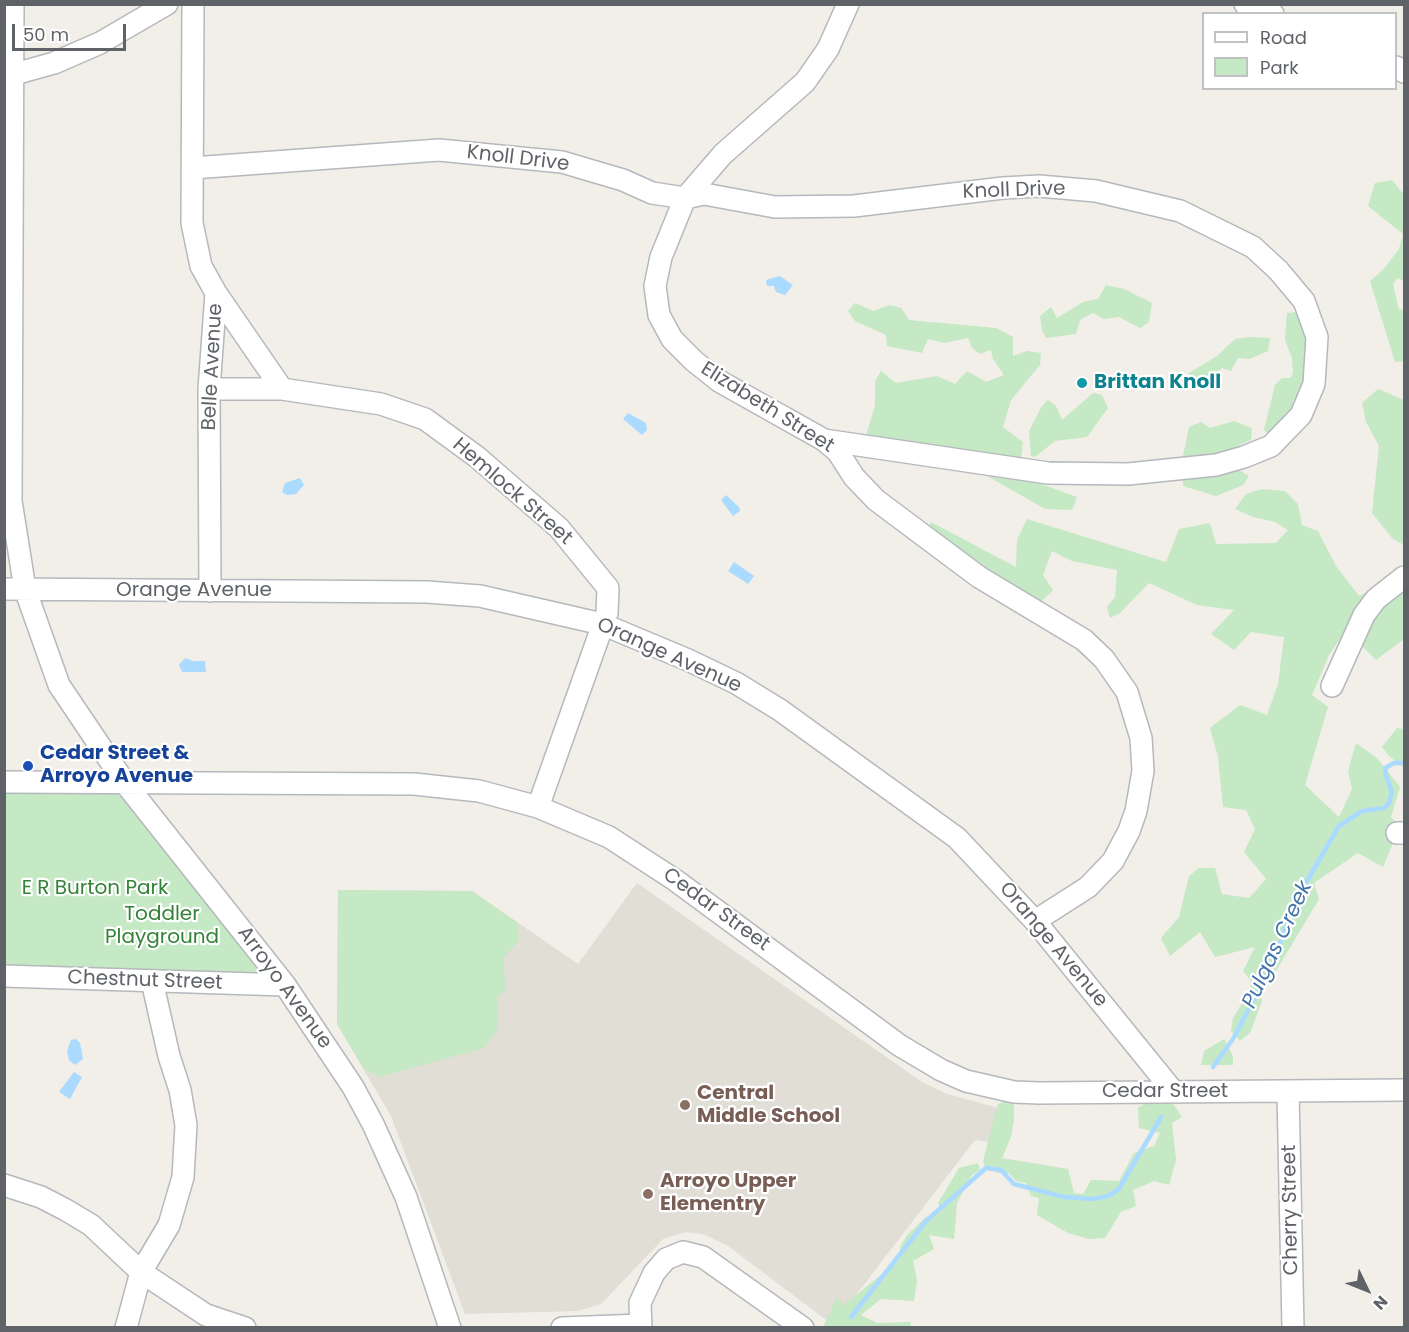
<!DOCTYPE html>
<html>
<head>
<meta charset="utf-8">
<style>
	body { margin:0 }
	#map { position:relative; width:1409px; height:1332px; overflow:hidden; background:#f1efe8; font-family:Poppins,sans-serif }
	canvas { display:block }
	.frame { position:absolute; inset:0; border:6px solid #5f6368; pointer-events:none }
	.legend { position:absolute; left:1202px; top:12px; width:195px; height:78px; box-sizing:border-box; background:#fff; border:2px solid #bfc1c3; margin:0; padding:8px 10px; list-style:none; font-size:18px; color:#5f6368 }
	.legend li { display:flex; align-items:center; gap:12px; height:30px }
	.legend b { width:30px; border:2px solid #bfc1c3 }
	.north { position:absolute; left:1337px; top:1260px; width:60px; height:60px; -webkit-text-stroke:4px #fff; paint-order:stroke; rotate:133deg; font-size:16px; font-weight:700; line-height:24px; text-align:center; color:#5f6368 }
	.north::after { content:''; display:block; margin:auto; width:21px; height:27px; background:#5f6368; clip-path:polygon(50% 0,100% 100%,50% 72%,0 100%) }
	.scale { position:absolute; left:12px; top:24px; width:114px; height:27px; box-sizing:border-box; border:3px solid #5f6368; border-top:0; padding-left:8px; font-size:18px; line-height:21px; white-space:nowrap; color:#5f6368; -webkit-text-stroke:4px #fff; paint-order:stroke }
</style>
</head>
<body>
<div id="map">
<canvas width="1409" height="1332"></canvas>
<div class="frame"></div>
<ul class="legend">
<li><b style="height:8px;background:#fff"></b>Road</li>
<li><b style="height:16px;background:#c5e8c5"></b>Park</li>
</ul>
<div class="north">N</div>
<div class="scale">50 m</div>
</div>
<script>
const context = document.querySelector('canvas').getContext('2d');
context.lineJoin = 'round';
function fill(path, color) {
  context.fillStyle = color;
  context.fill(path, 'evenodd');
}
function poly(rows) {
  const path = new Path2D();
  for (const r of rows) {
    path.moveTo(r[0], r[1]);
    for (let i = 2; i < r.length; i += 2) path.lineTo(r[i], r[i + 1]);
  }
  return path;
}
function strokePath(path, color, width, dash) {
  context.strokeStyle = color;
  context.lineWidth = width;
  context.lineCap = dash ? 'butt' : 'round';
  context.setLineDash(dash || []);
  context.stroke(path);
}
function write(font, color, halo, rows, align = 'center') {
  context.font = font + ' Poppins,sans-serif';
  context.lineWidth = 4.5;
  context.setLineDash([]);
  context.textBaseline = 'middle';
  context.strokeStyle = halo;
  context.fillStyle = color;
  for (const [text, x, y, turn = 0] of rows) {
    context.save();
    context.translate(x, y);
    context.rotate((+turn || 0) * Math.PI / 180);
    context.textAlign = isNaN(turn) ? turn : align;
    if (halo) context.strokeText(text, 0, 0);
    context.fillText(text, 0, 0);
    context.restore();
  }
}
fill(poly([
	[637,883,922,1082,947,1094,1002,1109,995,1143,975,1140,833,1325,728,1246,703,1234,686,1232,663,1239,601,1304,578,1311,465,1314,391,1116,337,1024,338,890,472,891,578,964]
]), '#e1ded6');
fill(poly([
	[1392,180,1404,195,1404,281,1398,278,1393,284,1399,310,1404,309,1404,361,1395,362,1370,281,1383,270,1399,249,1403,234,1368,206,1375,183],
	[1106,285,1124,289,1152,303,1149,322,1140,328,1119,317,1104,319,1093,313,1080,320,1076,334,1046,338,1042,330,1040,316,1051,307,1057,318,1083,302,1098,299],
	[855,303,873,311,890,305,901,308,909,320,996,328,1013,337,1013,356,1027,351,1041,353,1040,365,1011,400,1003,427,1023,442,1021,459,1033,481,1077,497,1072,510,1045,509,982,473,866,436,875,405,875,381,881,371,896,383,937,376,955,384,967,371,986,382,1004,375,993,359,991,350,980,354,972,348,968,338,944,343,928,339,922,353,887,346,886,335,855,321,848,311],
	[1302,312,1313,337,1304,396,1293,400,1294,419,1272,437,1264,430,1275,385,1282,378,1291,378,1293,372,1292,358,1285,340,1287,313],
	[1250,337,1270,338,1268,351,1249,359,1238,358,1231,371,1222,368,1199,387,1190,383,1189,373,1217,356,1235,339],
	[1378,389,1404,400,1404,545,1392,538,1372,513,1379,446,1366,422,1362,403],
	[1093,393,1102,395,1108,408,1087,437,1055,441,1035,457,1031,456,1029,431,1042,406,1048,400,1056,406,1062,420],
	[1234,421,1252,428,1251,440,1225,452,1232,466,1249,476,1243,485,1216,496,1183,486,1183,456,1189,427,1201,422,1210,428],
	[1262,489,1285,491,1298,504,1302,525,1318,531,1336,566,1359,596,1404,573,1404,639,1376,660,1346,630,1329,655,1312,695,1328,707,1305,785,1339,817,1352,789,1348,771,1356,743,1377,758,1400,787,1391,817,1400,826,1383,867,1358,853,1314,883,1319,899,1273,976,1260,982,1262,1001,1250,1033,1240,1041,1231,1031,1233,1018,1250,990,1251,981,1243,971,1255,947,1215,957,1200,932,1170,956,1161,938,1179,917,1189,876,1199,868,1215,868,1222,894,1249,898,1266,879,1244,852,1255,829,1246,810,1223,807,1218,757,1210,728,1240,705,1267,715,1278,684,1284,637,1251,632,1234,650,1211,634,1234,610,1197,605,1149,583,1120,613,1110,618,1107,607,1115,597,1117,570,1072,561,1052,551,1043,575,1053,590,1039,604,928,533,931,522,1016,567,1017,540,1027,519,1166,562,1179,529,1210,523,1216,544,1276,543,1288,530,1275,522,1253,517,1235,509,1246,494],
	[1397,728,1404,729,1404,768,1389,756,1382,747],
	[5,782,125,783,285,985,5,976],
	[338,890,472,891,518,923,519,940,503,958,506,989,497,996,498,1028,484,1048,379,1077,363,1068,337,1024],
	[1224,1039,1233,1056,1233,1065,1201,1065,1204,1051],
	[1153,1098,1170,1099,1182,1117,1172,1123,1176,1160,1169,1185,1154,1181,1133,1190,1136,1206,1121,1212,1105,1238,1089,1239,1068,1233,1037,1215,1039,1198,1031,1196,1026,1183,1016,1181,1009,1173,998,1173,985,1166,983,1161,998,1104,1006,1101,1014,1105,1014,1119,1011,1137,1002,1158,1068,1169,1074,1193,1083,1194,1091,1180,1119,1181,1134,1153,1154,1146,1160,1133,1139,1128,1138,1108],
	[978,1163,980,1170,972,1175,957,1203,954,1239,929,1235,934,1249,913,1261,917,1280,914,1301,881,1299,861,1315,877,1323,911,1322,910,1327,823,1327,837,1297,844,1305,899,1260,900,1247,907,1235,926,1217,941,1212,938,1203,959,1168]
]), '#c5e8c5');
fill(poly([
	[780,276,793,285,785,295,776,292,774,286,767,286,766,280],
	[628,413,646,423,647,430,642,435,623,419],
	[300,478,304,485,296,494,287,495,282,492,285,483],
	[726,495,739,507,740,511,733,516,721,500],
	[734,562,754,576,748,584,728,571],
	[185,658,193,661,205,661,206,672,182,672,179,665],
	[76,1039,80,1043,83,1059,75,1065,69,1060,67,1051,71,1040],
	[74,1072,82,1077,70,1099,59,1092]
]), '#aadaff');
strokePath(poly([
	[1213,1067,1233,1039,1273,963,1294,903,1339,826,1362,811,1384,808,1389,803,1392,792,1386,776,1385,768,1394,763,1404,763],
	[851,1317,926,1221,986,1168,1001,1170,1014,1184,1064,1197,1093,1199,1108,1196,1119,1189,1161,1117]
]), '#aadaff', 4.5);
const minor = poly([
	[13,4,11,501,25,589,59,685,125,783,285,985,353,1087,373,1124,406,1197,450,1328],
	[193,4,192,223,201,266,216,293,209,389,210,591],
	[848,4,828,49,805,82,723,154,685,198,661,257,655,286,659,315,672,339,694,361,719,381,824,440,838,452,854,477,876,500,979,577,1084,640,1104,659,1127,692,1141,738,1143,771,1136,811,1129,831,1113,861,1088,887,1035,921],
	[1245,4,1273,14],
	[1396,67,1404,72],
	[4,77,54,63,100,43,167,4],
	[192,168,439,150,562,162,623,180,652,193,685,198,704,194,775,207,854,206,1003,188,1039,186,1096,191,1180,211,1253,247,1278,270,1304,301,1317,337,1314,384,1301,415,1271,446,1244,457,1216,465,1128,474,1048,473,824,440],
	[216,293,282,389],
	[209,389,282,389,381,404,425,419,477,457,559,528,608,588,607,613,538,807],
	[4,589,427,592,480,596,602,624,688,660,736,683,780,710,957,838,1035,921,1173,1091],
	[1332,686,1364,615,1376,599,1404,577],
	[4,782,414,784,479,791,538,807,609,837,675,880,899,1045,941,1070,966,1081,1014,1092,1039,1093,1404,1090],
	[1397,833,1404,833],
	[4,976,285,985],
	[1288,1092,1293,1328],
	[4,1185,41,1197,66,1210,91,1225,141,1272,206,1315,245,1328],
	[126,1328,141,1272,169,1225,183,1177,186,1125,180,1090,169,1056,152,981],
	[562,1328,641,1325],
	[641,1328,640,1303,654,1273,666,1259,683,1252,703,1257,803,1328]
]);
strokePath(minor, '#b5b8bc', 24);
strokePath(minor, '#fff', 21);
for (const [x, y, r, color] of [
	[1082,383,6,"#0f9aa8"],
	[28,766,6,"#1a4fb4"],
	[685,1105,6,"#8d6e63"],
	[648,1194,6,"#8d6e63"]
]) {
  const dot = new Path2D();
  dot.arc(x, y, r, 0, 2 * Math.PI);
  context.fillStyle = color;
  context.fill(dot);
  strokePath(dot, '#fff', 2);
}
write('20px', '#5f6368', '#fff', [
	["Knoll Drive",518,159,7],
	["Knoll Drive",1014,191,-2],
	["Belle Avenue",213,367,-87],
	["Elizabeth Street",767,408,32],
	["Hemlock Street",512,492,41],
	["Orange Avenue",194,591],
	["Orange Avenue",669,656,24],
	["Cedar Street",716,910,36],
	["Orange Avenue",1053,945,50],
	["Chestnut Street",145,981,2],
	["Arroyo Avenue",284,988,54],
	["Cedar Street",1165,1092],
	["Cherry Street",1291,1210,-91]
]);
write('bold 20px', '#0d838f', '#fff', [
	["Brittan Knoll",1094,383]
], 'left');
write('bold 20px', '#164399', '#fff', [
	["Cedar Street &",40,754],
	["Arroyo Avenue",40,777]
], 'left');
write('20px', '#348238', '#fff', [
	["E R Burton Park",95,889],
	["Toddler",162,915],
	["Playground",162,938]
]);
write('bold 20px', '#785e54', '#fff', [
	["Central",697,1094],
	["Middle School",697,1117],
	["Arroyo Upper",660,1182],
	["Elementry",660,1205]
], 'left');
write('italic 21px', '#4174aa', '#fff', [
	["Pulgas Creek",1278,945,-65]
]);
</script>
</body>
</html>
